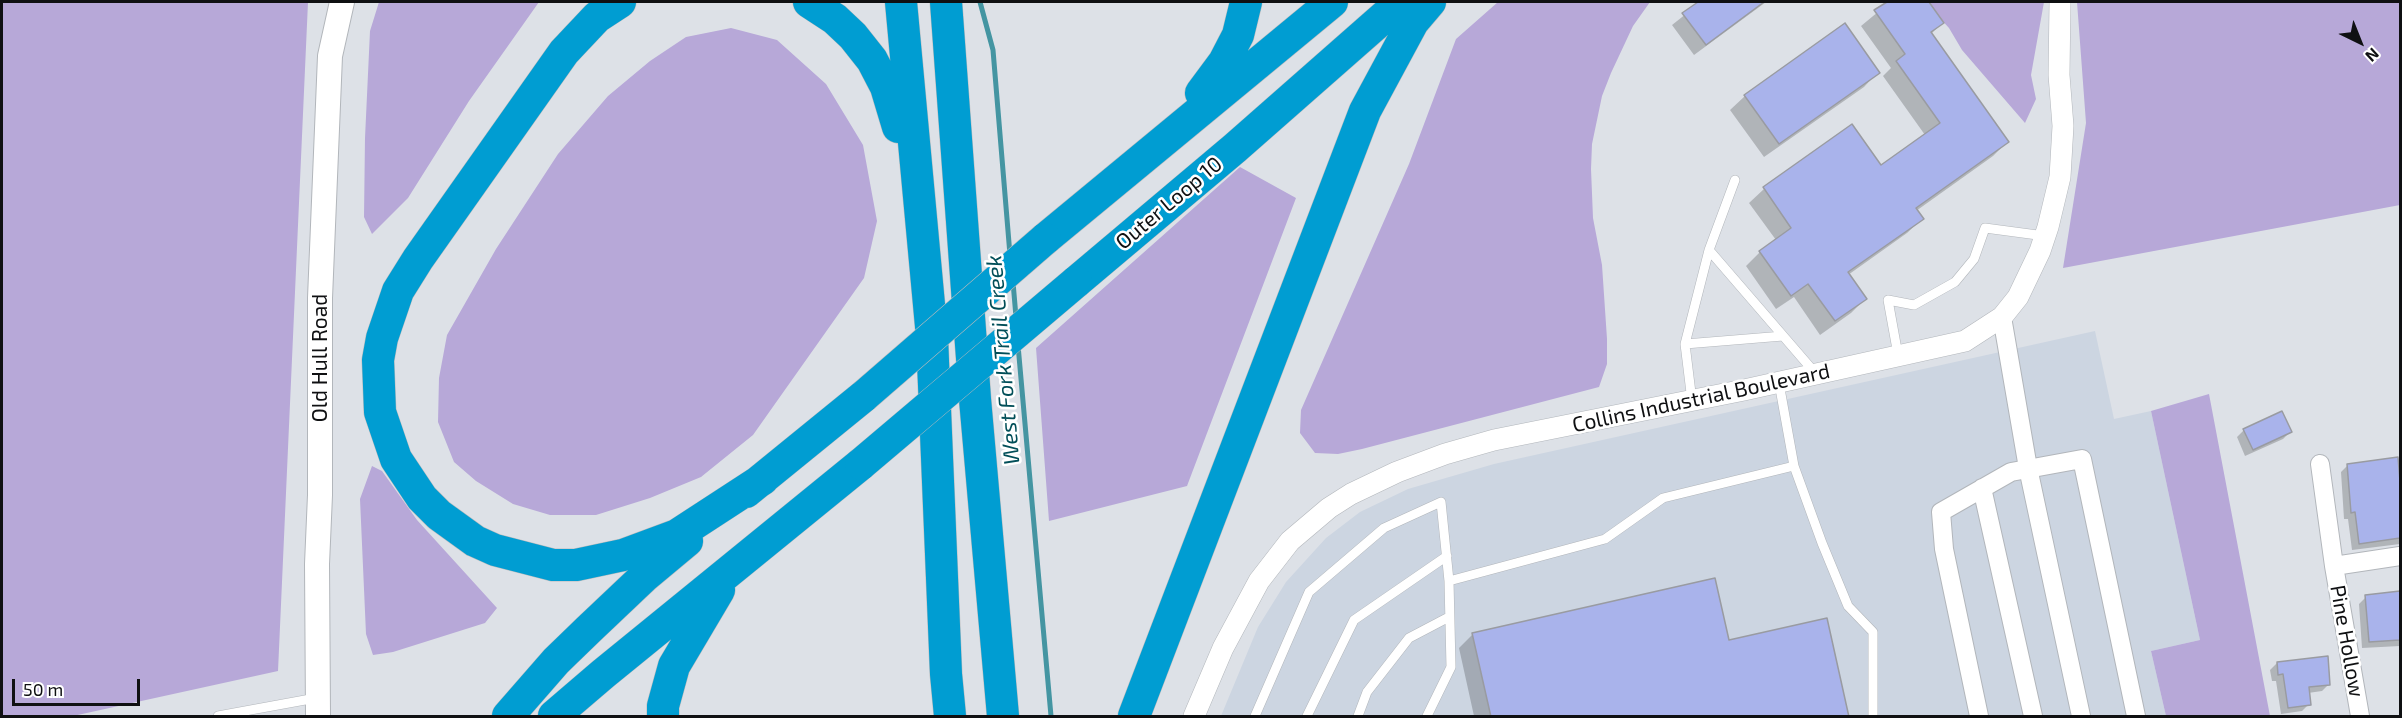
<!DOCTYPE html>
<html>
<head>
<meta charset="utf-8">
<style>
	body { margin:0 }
	#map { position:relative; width:2402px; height:718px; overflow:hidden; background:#dde1e7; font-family:"Exo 2",sans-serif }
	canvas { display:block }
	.frame { position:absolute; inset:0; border:3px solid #0f1012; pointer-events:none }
	.north { position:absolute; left:2330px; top:12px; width:60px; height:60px; -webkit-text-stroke:4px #fff; paint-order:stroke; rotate:137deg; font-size:16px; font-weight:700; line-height:24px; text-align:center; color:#0f1012 }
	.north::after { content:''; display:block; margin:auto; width:21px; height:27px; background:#0f1012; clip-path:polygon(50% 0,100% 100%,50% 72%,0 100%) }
	.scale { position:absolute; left:12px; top:679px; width:128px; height:27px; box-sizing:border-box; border:3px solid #0f1012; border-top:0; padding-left:8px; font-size:18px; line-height:21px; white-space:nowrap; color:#0f1012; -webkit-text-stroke:4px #fff; paint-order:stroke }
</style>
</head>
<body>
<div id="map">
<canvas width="2402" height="718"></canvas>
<div class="frame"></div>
<div class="north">N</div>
<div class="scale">50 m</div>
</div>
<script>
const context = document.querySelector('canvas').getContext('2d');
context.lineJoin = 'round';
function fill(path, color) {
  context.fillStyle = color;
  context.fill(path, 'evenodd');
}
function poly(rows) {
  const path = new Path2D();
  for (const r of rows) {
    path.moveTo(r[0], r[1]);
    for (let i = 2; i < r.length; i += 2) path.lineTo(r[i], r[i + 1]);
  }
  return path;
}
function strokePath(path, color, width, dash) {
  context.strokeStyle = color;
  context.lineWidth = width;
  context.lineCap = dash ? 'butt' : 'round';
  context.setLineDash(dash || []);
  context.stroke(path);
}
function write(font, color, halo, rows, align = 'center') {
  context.font = font + ' "Exo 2",sans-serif';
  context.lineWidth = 5;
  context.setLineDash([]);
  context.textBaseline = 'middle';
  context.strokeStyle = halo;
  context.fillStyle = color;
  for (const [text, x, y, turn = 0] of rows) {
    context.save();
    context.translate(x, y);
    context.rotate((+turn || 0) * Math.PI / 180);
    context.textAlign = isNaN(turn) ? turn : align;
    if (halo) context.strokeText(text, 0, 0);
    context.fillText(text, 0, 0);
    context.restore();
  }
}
fill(poly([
	[2095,331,2114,419,2151,411,2200,640,2151,651,2166,716,1221,716,1258,627,1286,582,1326,538,1360,512,1408,489,1494,464]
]), '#ccd5e1');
fill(poly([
	[2,2,308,2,278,671,73,716,2,716],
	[379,2,539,2,469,101,408,198,372,234,364,217,365,138,370,31],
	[1498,2,1650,2,1633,26,1611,73,1602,96,1592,144,1591,169,1593,218,1602,265,1607,339,1607,364,1599,387,1362,449,1338,454,1315,453,1300,433,1301,410,1409,164,1456,39],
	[1925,2,2044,2,2031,75,2036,99,2025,123,1962,50,1949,28],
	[2077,2,2400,2,2400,205,2063,268,2086,123],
	[731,28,777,40,826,84,863,145,877,221,864,278,753,435,701,477,650,498,596,515,550,515,513,504,476,481,454,462,438,422,439,378,447,335,496,249,558,154,608,96,650,61,686,37],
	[1240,167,1296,198,1187,486,1049,521,1036,348],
	[2209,394,2270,716,2166,716,2151,651,2200,640,2151,411],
	[372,466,382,471,417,520,497,608,485,623,393,652,373,655,366,634,360,499]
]), '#b7a8d8');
fill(poly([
	[1701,2,1766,2,1694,55,1672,25],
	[1890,2,1927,2,1942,23,1931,34,2007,142,1993,156,1916,211,1922,219,1907,233,1848,275,1865,299,1851,313,1820,335,1794,297,1776,309,1746,266,1760,252,1776,240,1749,203,1764,189,1852,126,1880,167,1925,135,1883,76,1891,68,1861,26],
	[1878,72,1864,87,1764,157,1730,110,1745,96],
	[2244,430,2290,432,2283,439,2245,456,2237,437],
	[2396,459,2400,485,2400,544,2352,550,2348,519,2344,519,2341,472,2348,465],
	[2400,592,2400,646,2362,648,2359,604,2366,597],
	[1473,634,1728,642,1847,716,1474,716,1459,648],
	[2277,663,2329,684,2322,691,2308,693,2309,704,2302,711,2281,714,2276,681,2272,681,2270,670]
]), '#0003');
strokePath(poly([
	[980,2,993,50,1010,255],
	[1013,282,1016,317],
	[1018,345,1051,716]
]), '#4495a2', 5);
const building = poly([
	[1698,2,1764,2,1706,45,1682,13,1698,2],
	[1887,2,1929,2,1944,23,1931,32,2009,142,1916,208,1924,219,1848,272,1867,299,1835,321,1808,284,1791,296,1759,251,1791,228,1763,187,1852,124,1881,165,1940,123,1896,61,1905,54,1874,10,1887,2],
	[1845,23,1880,73,1779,144,1744,95,1845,23],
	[2282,411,2292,432,2253,450,2243,429,2282,411],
	[2398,457,2400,481,2400,538,2359,544,2355,512,2351,513,2347,464,2398,457],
	[1715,578,1729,640,1827,618,1849,717,1491,717,1472,633,1715,578],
	[2400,591,2400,640,2369,642,2365,595,2400,591],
	[2328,656,2330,685,2309,687,2311,705,2288,708,2283,674,2278,675,2277,662,2328,656]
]);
fill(building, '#a9b3eb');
strokePath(building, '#999ba1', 1.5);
const service = poly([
	[1735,180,1709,250,1816,374],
	[1685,344,1783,336],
	[1898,355,1888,300,1914,305,1955,282,1974,259,1985,228,2045,236],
	[1779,383,1794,466,1822,543,1848,606,1873,632,1873,716],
	[1692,401,1685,344,1709,250],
	[218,716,316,698],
	[1255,716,1309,592,1384,528,1441,502,1449,581,1605,539,1663,498,1794,466],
	[1307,716,1354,620,1447,556],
	[1358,716,1367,692,1409,638,1449,617],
	[1427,716,1451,667,1449,581]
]);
const minor = poly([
	[2002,317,2028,468,2081,716],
	[2320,464,2334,566,2360,716],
	[1982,488,2033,716],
	[2334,566,2400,556],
	[1979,716,1944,549,1941,512,2011,472,2082,459,2136,716]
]);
const tertiary = poly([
	[1194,716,1223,648,1259,581,1290,541,1329,508,1351,494,1397,472,1445,454,1494,440,1744,390,1965,341,2002,317,2018,297,2040,251,2048,227,2060,177,2063,126,2059,75,2060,2]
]);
const secondary = poly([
	[318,716,317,564,320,495,320,298,330,56,342,2]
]);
const motorway = poly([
	[620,2,597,17,564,52,418,259,398,291,382,338,378,360,380,412,396,459,422,498,439,515,475,541,495,550,553,565,576,565,623,555,677,535,763,479],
	[809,2,835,19,853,36,872,60,886,87,898,127],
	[901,2,932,337,946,674,950,716],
	[946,2,975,399,1003,716],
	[1201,93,1224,62,1238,35,1246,2],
	[1045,239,1332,2],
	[1076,282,1235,148,1401,2],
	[746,492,864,396],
	[508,716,556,661,588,630,645,576,687,541],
	[554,716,603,674,861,464],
	[663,716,663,706,674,666,719,590],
	[1134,716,1365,111,1413,22,1430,2]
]);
strokePath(service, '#b2b6bb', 10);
strokePath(minor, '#b2b6bb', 20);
strokePath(tertiary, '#b2b6bb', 22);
strokePath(secondary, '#b2b6bb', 26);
strokePath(motorway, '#bcbcbd', 33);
strokePath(service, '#fff', 9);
strokePath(minor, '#fff', 18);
strokePath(tertiary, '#fff', 21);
strokePath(secondary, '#fff', 24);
strokePath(motorway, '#009dd2', 32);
const motorwayBridge = poly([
	[864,396,1045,239],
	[861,464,1076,282]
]);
strokePath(motorwayBridge, '#bcbcbd', 33, []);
strokePath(motorwayBridge, '#009dd2', 32);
write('21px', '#0f1012', '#fff', [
	["Outer Loop 10",1169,203,-40],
	["Old Hull Road",320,358,-90],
	["Collins Industrial Boulevard",1701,398,-12],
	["Pine Hollow",2347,641,80]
]);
write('italic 22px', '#014e58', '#fff', [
	["West Fork Trail Creek",1003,360,-95]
]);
</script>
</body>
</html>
